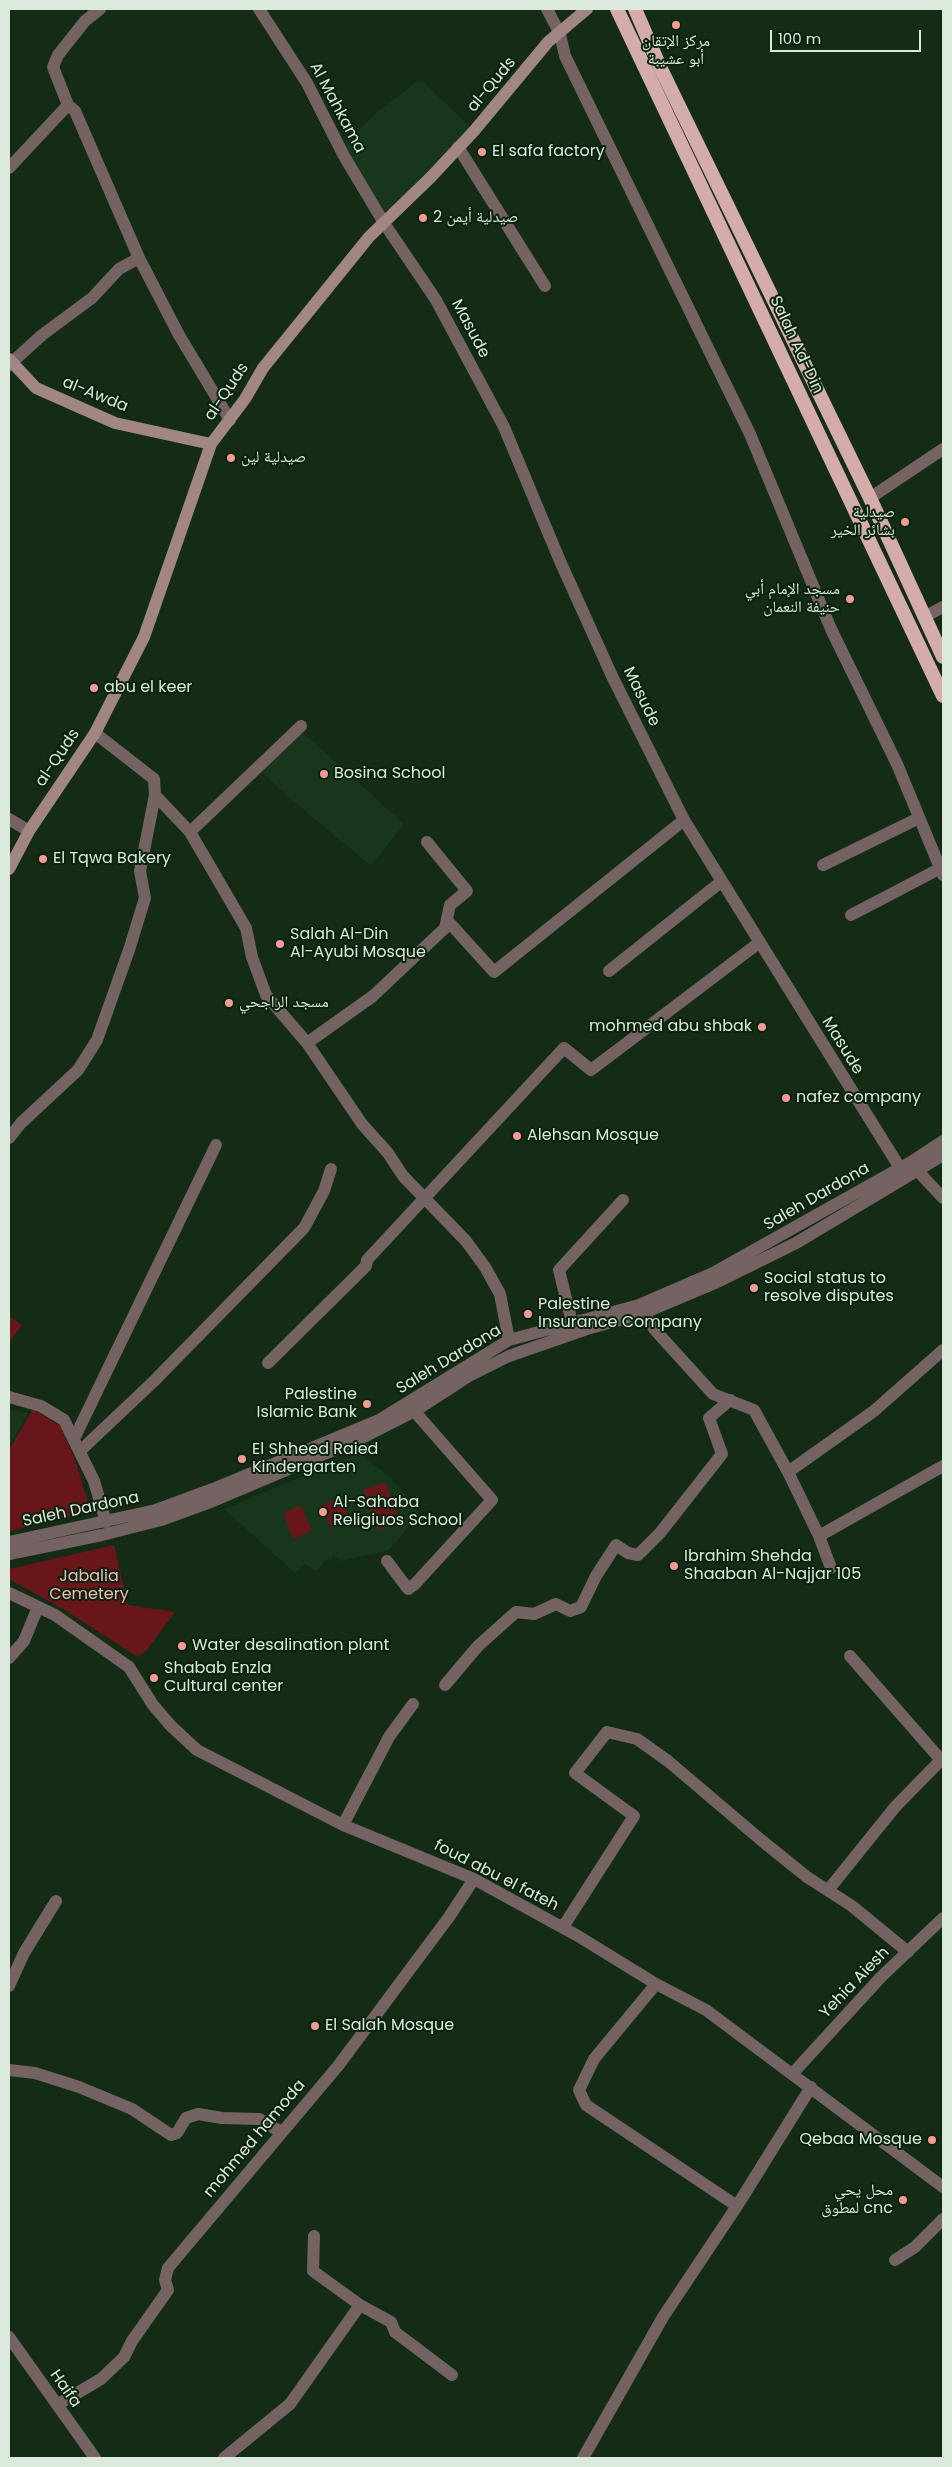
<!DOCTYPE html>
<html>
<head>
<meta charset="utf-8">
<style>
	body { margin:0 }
	#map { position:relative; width:952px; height:2467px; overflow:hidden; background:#142c16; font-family:Poppins,sans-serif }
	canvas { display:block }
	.frame { position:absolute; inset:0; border:10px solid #dbeadc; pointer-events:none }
	.scale { position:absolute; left:770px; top:30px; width:151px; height:22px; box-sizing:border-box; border:2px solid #dbeadc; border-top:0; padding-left:6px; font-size:15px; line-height:18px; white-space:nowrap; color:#dbeadc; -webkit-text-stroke:4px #0a220d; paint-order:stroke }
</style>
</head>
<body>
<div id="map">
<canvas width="952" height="2467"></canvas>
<div class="frame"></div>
<div class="scale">100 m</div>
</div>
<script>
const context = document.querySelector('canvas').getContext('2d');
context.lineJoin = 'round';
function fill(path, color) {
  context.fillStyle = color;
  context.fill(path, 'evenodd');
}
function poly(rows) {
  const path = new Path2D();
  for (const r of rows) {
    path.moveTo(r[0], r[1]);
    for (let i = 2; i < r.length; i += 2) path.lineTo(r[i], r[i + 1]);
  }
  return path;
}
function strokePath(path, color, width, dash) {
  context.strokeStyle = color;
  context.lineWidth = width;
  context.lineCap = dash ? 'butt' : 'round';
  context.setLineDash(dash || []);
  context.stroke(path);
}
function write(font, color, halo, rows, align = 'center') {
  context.font = font + ' Poppins,"Noto Naskh Arabic",sans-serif';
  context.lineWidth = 4;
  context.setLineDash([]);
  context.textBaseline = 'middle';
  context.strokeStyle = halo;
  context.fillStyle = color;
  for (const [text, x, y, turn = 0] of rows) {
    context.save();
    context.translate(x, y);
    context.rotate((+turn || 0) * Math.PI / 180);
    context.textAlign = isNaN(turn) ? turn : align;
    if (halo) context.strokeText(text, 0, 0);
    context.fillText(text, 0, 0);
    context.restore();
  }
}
fill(poly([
	[420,79,473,130,387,217,339,149,380,110],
	[300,730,404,824,371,866,285,794,259,769],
	[9,1410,28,1413,9,1446],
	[359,1453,387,1475,413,1502,419,1514,389,1550,341,1561,333,1556,331,1560,327,1559,316,1571,305,1564,295,1573,224,1509]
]), '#18361c');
fill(poly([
	[9,1316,22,1325,9,1342],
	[33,1409,60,1426,74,1457,91,1512,9,1531,9,1450],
	[385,1482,400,1521,377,1530,363,1490],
	[341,1497,350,1520,331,1528,322,1505],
	[301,1505,312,1531,293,1539,283,1513],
	[114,1545,128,1605,175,1612,146,1651,138,1657,63,1609,9,1579,9,1569]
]), '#68161a');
strokePath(poly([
	[259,9,307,83,344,156,384,223,436,300,504,427,560,561,612,676,684,820,900,1168],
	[560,34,565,56,750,434,831,629,897,764,943,875],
	[68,105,53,67,58,55,85,21,100,9],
	[458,147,545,286],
	[9,168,68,105,75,111,139,258,179,335,230,420],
	[9,365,42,335,92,298,119,269,139,258],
	[870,498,943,449],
	[924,617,943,607],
	[95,733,154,779,155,795,190,832,246,928,252,957,266,995,307,1043,362,1124,388,1153,403,1176,466,1241,485,1267,500,1294,509,1340],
	[9,819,29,831],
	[190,832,301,726],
	[823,865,919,818],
	[851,915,941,868],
	[447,920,494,972,684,820],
	[609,971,722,881],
	[307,1043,373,996,445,928,450,905,467,891,427,842],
	[9,1138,21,1123,78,1070,97,1040,129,950,145,898,140,871,155,795],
	[639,1305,655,1330,713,1394,754,1410,788,1472,819,1536,943,1466],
	[572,1323,559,1270,623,1200],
	[268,1363,366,1266,367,1260,564,1048,591,1070,760,942],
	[9,1397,41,1406,64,1420,94,1481,106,1522],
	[74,1439,216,1145],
	[80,1451,153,1382,304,1228,324,1191,331,1169],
	[788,1472,874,1411,943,1350],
	[819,1536,831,1568],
	[387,1561,408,1589,415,1584,492,1500,408,1404],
	[9,1593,55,1615,129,1667,153,1705,171,1726,197,1750,343,1825,474,1879,578,1936,656,1984,706,2010,943,2187],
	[9,1658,24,1641,38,1607],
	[445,1685,478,1646,516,1612,534,1614,556,1604,570,1611,581,1607,596,1576,616,1545,628,1553,638,1555,660,1533,722,1454,709,1418,730,1400],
	[343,1825,389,1737,413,1704],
	[829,1889,895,1807,941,1760,850,1656],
	[563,1927,634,1816,575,1773,607,1732,637,1739,668,1761,761,1840,807,1877,852,1906,908,1952],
	[656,1984,594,2059,579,2090,586,2105,737,2206],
	[9,1986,24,1953,56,1901],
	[9,2070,35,2073,79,2087,132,2109,171,2135,177,2133,186,2118,198,2114,222,2118,259,2119,281,2132],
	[793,2073,881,1977,943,1918],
	[314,2236,313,2271,360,2305,391,2322,395,2332,452,2375],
	[895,2260,915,2247,943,2219],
	[9,2337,95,2458],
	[57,2405,101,2379,124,2357,132,2341,168,2290,165,2280,168,2268,338,2066,449,1917,474,1879],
	[224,2458,290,2404,360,2305],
	[583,2458,663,2317,737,2206,811,2087]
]), '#746362', 12);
strokePath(poly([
	[547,9,560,34],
	[914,1167,943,1198],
	[9,1542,156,1510,213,1489,379,1420,509,1340,639,1305,713,1273,911,1162,943,1141],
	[9,1554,102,1535,161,1520,213,1501,362,1438,415,1411,469,1376,509,1356,587,1329,644,1313,715,1283,796,1243,943,1155]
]), '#746362', 12);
strokePath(poly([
	[9,359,36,388,115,423,211,444],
	[9,869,29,831,95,733,144,637,211,444,245,399,263,368,369,237,431,177,474,131,548,42,587,9]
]), '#a18684', 12);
strokePath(poly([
	[617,9,943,696],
	[635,9,661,69,870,498,943,657]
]), '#d4adaa', 14);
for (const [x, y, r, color] of [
	[676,25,5,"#f59b96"],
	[482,152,5,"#f59b96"],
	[423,218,5,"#f59b96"],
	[231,458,5,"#f59b96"],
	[905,522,5,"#f59b96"],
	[850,599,5,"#f59b96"],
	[94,688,5,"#f59b96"],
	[324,774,5,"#f59b96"],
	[43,859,5,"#f59b96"],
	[280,944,5,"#f59b96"],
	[229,1003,5,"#f59b96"],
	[762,1027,5,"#f59b96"],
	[786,1098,5,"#f59b96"],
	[517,1136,5,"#f59b96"],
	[754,1288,5,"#f59b96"],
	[528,1314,5,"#f59b96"],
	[367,1404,5,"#f59b96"],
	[242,1459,5,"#f59b96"],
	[323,1512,5,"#f59b96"],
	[674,1566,5,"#f59b96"],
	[182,1646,5,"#f59b96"],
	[154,1678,5,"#f59b96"],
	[315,2026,5,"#f59b96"],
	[932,2140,5,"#f59b96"],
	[903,2200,5,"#f59b96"]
]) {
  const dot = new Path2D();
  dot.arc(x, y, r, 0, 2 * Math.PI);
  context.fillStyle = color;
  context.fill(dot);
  strokePath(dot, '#0a220d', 2);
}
write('16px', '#dbeadc', '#0a220d', [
	["مركز الإتقان",676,42,"center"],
	["أبو عشيبة",676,60,"center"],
	["El safa factory",492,152],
	["صيدلية أيمن 2",433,218],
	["صيدلية لين",241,458],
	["صيدلية",895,513,"right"],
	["بشائر الخير",895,531,"right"],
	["مسجد الإمام أبي",840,590,"right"],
	["حنيفة النعمان",840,608,"right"],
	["abu el keer",104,688],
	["Bosina School",334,774],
	["El Tqwa Bakery",53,859],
	["Salah Al-Din",290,935],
	["Al-Ayubi Mosque",290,953],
	["مسجد الراجحي",239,1003],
	["mohmed abu shbak",752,1027,"right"],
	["nafez company",796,1098],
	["Alehsan Mosque",527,1136],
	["Social status to",764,1279],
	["resolve disputes",764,1297],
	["Palestine",538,1305],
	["Insurance Company",538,1323],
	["Palestine",357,1395,"right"],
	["Islamic Bank",357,1413,"right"],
	["El Shheed Raied",252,1450],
	["Kindergarten",252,1468],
	["Al-Sahaba",333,1503],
	["Religiuos School",333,1521],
	["Ibrahim Shehda",684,1557],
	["Shaaban Al-Najjar 105",684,1575],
	["Water desalination plant",192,1646],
	["Shabab Enzla",164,1669],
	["Cultural center",164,1687],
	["El Salah Mosque",325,2026],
	["Qebaa Mosque",922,2140,"right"],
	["محل يحي",893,2191,"right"],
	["لمطوق cnc",893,2209,"right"]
], 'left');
write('16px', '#dbeadc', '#0a220d', [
	["al-Quds",492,85,-50],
	["Al Mahkama",337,108,62],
	["Masude",470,329,62],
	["Salah Ad-Din",796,345,65],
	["al-Quds",227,392,-56],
	["al-Awda",95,395,22],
	["Masude",641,697,64],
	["al-Quds",58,758,-56],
	["Masude",842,1046,58],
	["Saleh Dardona",817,1197,-30],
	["Saleh Dardona",449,1360,-31],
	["Saleh Dardona",81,1510,-12],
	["foud abu el fateh",496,1876,27],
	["Yehia Aiesh",855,1983,-46],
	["mohmed hamoda",255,2139,-50],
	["Haifa",65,2389,55]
]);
write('16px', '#efbbb7', '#0a220d', [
	["Jabalia",89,1577],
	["Cemetery",89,1595]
]);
</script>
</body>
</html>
